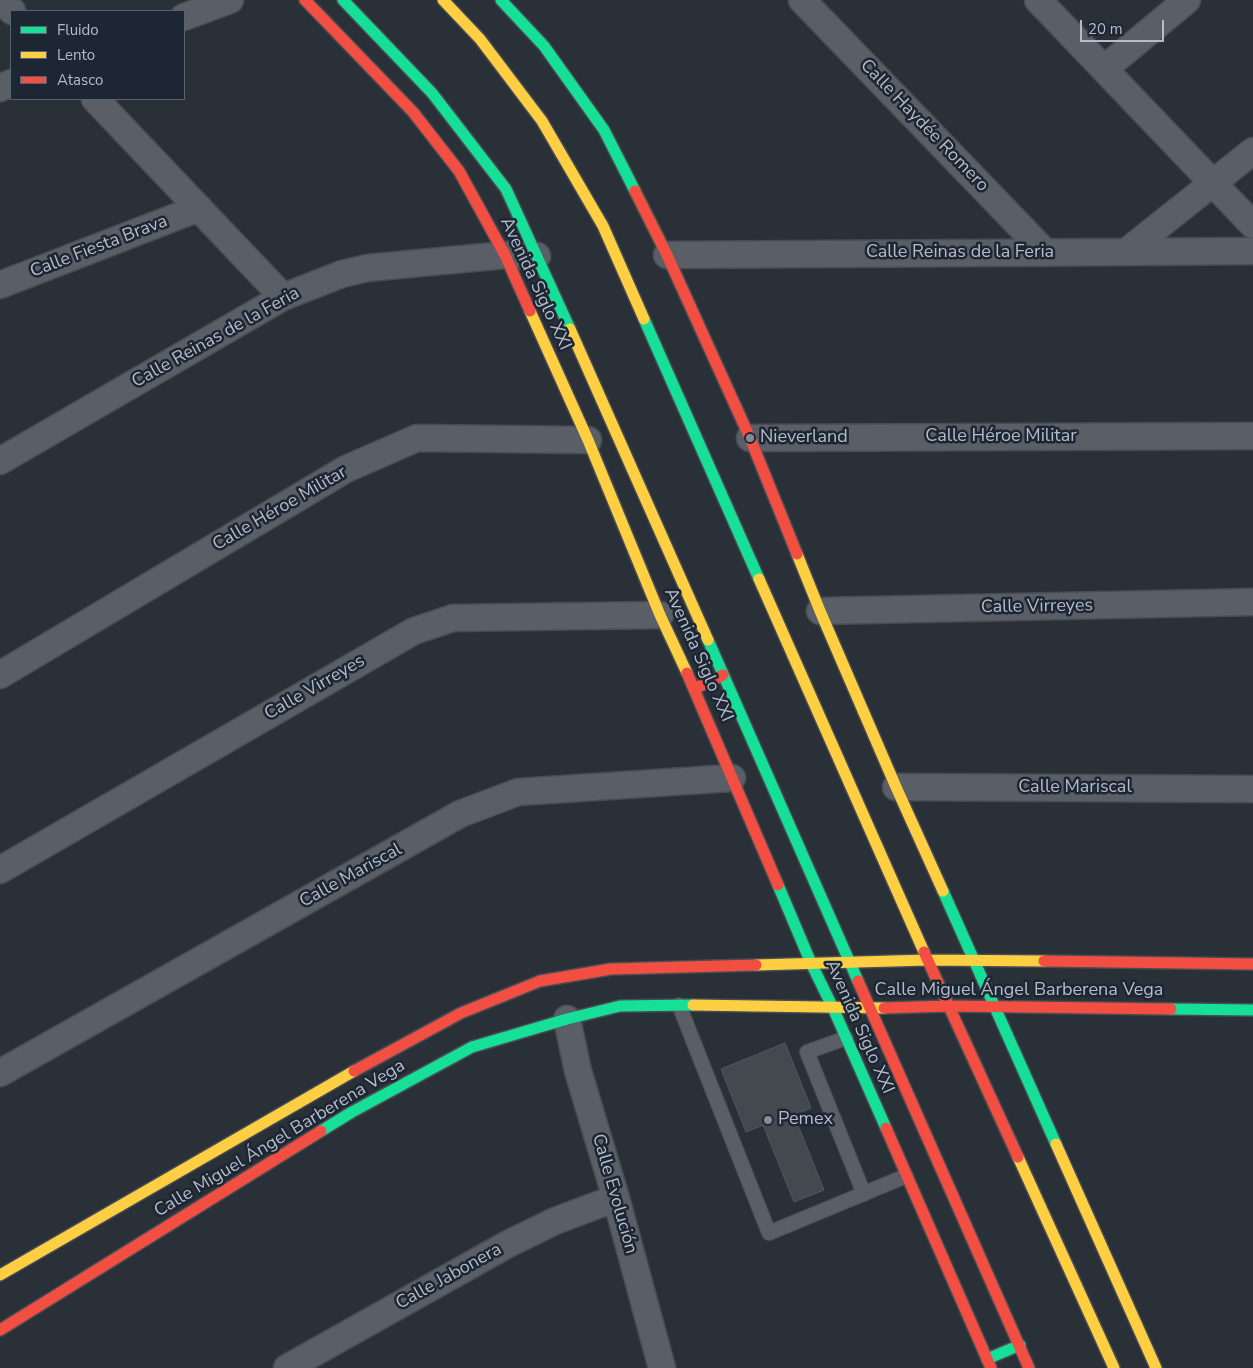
<!DOCTYPE html>
<html>
<head>
<meta charset="utf-8">
<style>
	body { margin:0 }
	#map { position:relative; width:1253px; height:1368px; overflow:hidden; background:#2a3038; font-family:"Nunito Sans",sans-serif }
	canvas { display:block }
	.legend { position:absolute; left:10px; top:10px; width:175px; height:90px; box-sizing:border-box; background:#1d2633; border:1px solid #59626f; margin:0; padding:6px 9px; list-style:none; font-size:15px; color:#b4bcc9 }
	.legend li { display:flex; align-items:center; gap:10px; height:25px }
	.legend b { width:25px; border:1px solid #59626f }
	.scale { position:absolute; left:1080px; top:20px; width:84px; height:22px; box-sizing:border-box; border:2px solid #b4bcc9; border-top:0; padding-left:6px; font-size:15px; line-height:18px; white-space:nowrap; color:#b4bcc9; -webkit-text-stroke:4px #1d2633; paint-order:stroke }
</style>
</head>
<body>
<div id="map">
<canvas width="1253" height="1368"></canvas>
<ul class="legend">
<li><b style="height:6px;background:#16e098"></b>Fluido</li>
<li><b style="height:6px;background:#ffcf43"></b>Lento</li>
<li><b style="height:6px;background:#f24e42"></b>Atasco</li>
</ul>
<div class="scale">20 m</div>
</div>
<script>
const context = document.querySelector('canvas').getContext('2d');
context.lineJoin = 'round';
function fill(path, color) {
  context.fillStyle = color;
  context.fill(path, 'evenodd');
}
function poly(rows) {
  const path = new Path2D();
  for (const r of rows) {
    path.moveTo(r[0], r[1]);
    for (let i = 2; i < r.length; i += 2) path.lineTo(r[i], r[i + 1]);
  }
  return path;
}
function strokePath(path, color, width, dash) {
  context.strokeStyle = color;
  context.lineWidth = width;
  context.lineCap = dash ? 'butt' : 'round';
  context.setLineDash(dash || []);
  context.stroke(path);
}
function write(font, color, halo, rows, align = 'center') {
  context.font = font + ' "Nunito Sans",sans-serif';
  context.lineWidth = 5;
  context.setLineDash([]);
  context.textBaseline = 'middle';
  context.strokeStyle = halo;
  context.fillStyle = color;
  for (const [text, x, y, turn = 0] of rows) {
    context.save();
    context.translate(x, y);
    context.rotate((+turn || 0) * Math.PI / 180);
    context.textAlign = isNaN(turn) ? turn : align;
    if (halo) context.strokeText(text, 0, 0);
    context.fillText(text, 0, 0);
    context.restore();
  }
}
const building = poly([
	[785,1043,811,1108,794,1115,824,1190,794,1202,763,1125,746,1132,721,1069,785,1043]
]);
fill(building, '#444950');
strokePath(building, '#52575f', 1);
const lane = poly([
	[679,1005,769,1233,906,1176],
	[846,1038,807,1052,864,1194]
]);
const street = poly([
	[1,0,12,11],
	[802,0,1046,253],
	[1038,0,1253,225],
	[184,17,230,0],
	[1104,69,1187,0],
	[0,88,11,83],
	[95,99,283,297],
	[1126,252,1253,151],
	[667,255,1126,252,1253,251],
	[0,285,199,208],
	[750,438,1253,436],
	[0,461,283,297,342,274,367,268,505,255,537,256],
	[820,611,1253,602],
	[0,675,346,469,417,438,588,440],
	[896,787,1253,789],
	[0,870,414,631,453,618,660,615],
	[567,1019,578,1071,616,1198,662,1368],
	[0,1073,460,814,518,792,732,778],
	[287,1368,508,1244,555,1221,616,1198]
]);
const fast = poly([
	[343,0,432,93,506,189,570,329],
	[501,0,544,46,604,130,635,191],
	[644,319,759,579],
	[708,640,858,981],
	[778,885,811,963,833,1008,886,1128],
	[943,891,1056,1144],
	[1171,1009,1253,1010],
	[321,1131,352,1112,472,1047,567,1019,620,1006,693,1005],
	[987,1359,1020,1345]
]);
const slow = poly([
	[443,0,480,39,542,121,603,226,644,319],
	[530,311,588,440,660,615,687,673],
	[570,329,708,640],
	[797,554,820,611,896,787,943,891],
	[759,579,924,952],
	[756,965,927,960,1044,961],
	[693,1005,884,1008],
	[1056,1144,1156,1368],
	[1018,1157,1114,1368],
	[0,1275,354,1071]
]);
const jam = poly([
	[305,0,413,112,459,171,505,255,530,311],
	[635,191,667,255,750,438,797,554],
	[687,673,778,885],
	[694,689,723,675],
	[924,952,1018,1157],
	[1044,961,1253,964],
	[858,981,1029,1368],
	[884,1008,949,1006,1171,1009],
	[354,1071,461,1013,540,981,611,969,756,965],
	[886,1128,991,1368],
	[0,1330,321,1131]
]);
strokePath(lane, '#484c53', 16);
strokePath(street, '#484c53', 29);
strokePath(fast, '#484c53', 14);
strokePath(slow, '#484c53', 14);
strokePath(jam, '#484c53', 14);
strokePath(lane, '#5a5e66', 14);
strokePath(street, '#5a5e66', 26);
strokePath(fast, '#16e098', 11);
strokePath(slow, '#ffcf43', 11);
strokePath(jam, '#f24e42', 11);
for (const [x, y, r, color] of [
	[750,438,5,"#848b96"],
	[768,1120,5,"#848b96"]
]) {
  const dot = new Path2D();
  dot.arc(x, y, r, 0, 2 * Math.PI);
  context.fillStyle = color;
  context.fill(dot);
  strokePath(dot, '#1d2633', 2);
}
write('18px', '#b4bcc9', '#1d2633', [
	["Calle Haydée Romero",924,126,46],
	["Calle Fiesta Brava",99,247,-21],
	["Calle Reinas de la Feria",960,253],
	["Avenida Siglo XXI",535,284,65],
	["Calle Reinas de la Feria",216,338,-29],
	["Calle Héroe Militar",1001,437],
	["Calle Héroe Militar",280,509,-30],
	["Calle Virreyes",1037,607,-1],
	["Avenida Siglo XXI",698,655,66],
	["Calle Virreyes",315,688,-30],
	["Calle Mariscal",1075,788],
	["Calle Mariscal",351,876,-29],
	["Calle Miguel Ángel Barberena Vega",1019,991],
	["Avenida Siglo XXI",859,1027,66],
	["Calle Miguel Ángel Barberena Vega",280,1139,-31],
	["Calle Evolución",614,1194,74],
	["Calle Jabonera",449,1277,-29]
]);
write('18px', '#b4bcc9', '#1d2633', [
	["Nieverland",760,438],
	["Pemex",778,1120]
], 'left');
</script>
</body>
</html>
